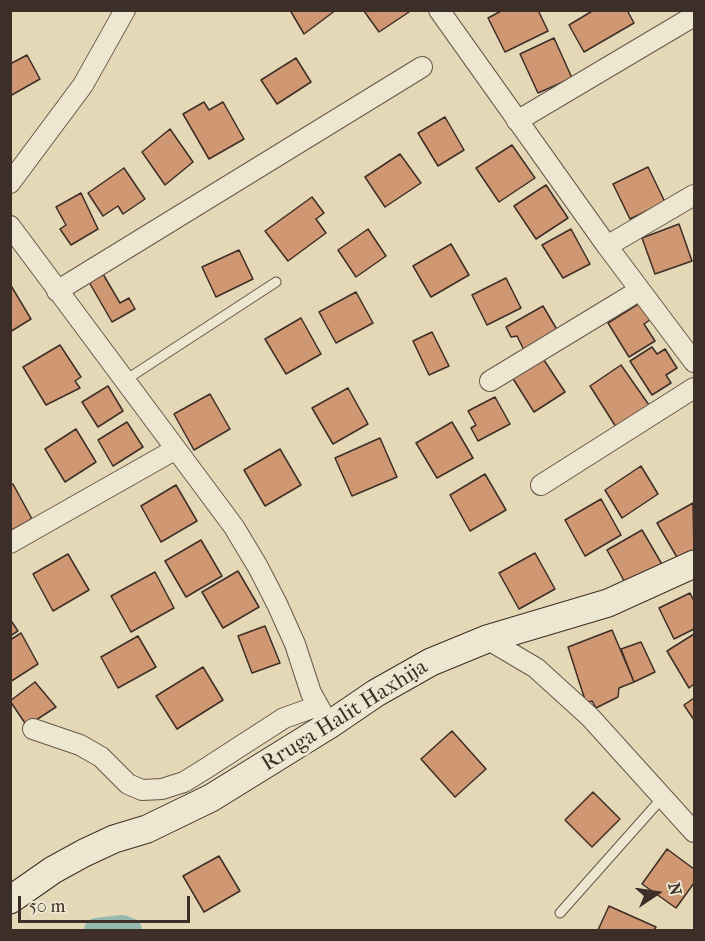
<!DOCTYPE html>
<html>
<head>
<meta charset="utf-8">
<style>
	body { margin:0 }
	#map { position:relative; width:705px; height:941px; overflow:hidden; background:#e4d8b6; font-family:"IM FELL French Canon",serif }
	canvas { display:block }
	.frame { position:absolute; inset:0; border:12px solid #3d2e27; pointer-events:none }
	.north { position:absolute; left:627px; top:863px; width:60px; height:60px; -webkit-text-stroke:4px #ede6d0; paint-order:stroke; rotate:77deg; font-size:16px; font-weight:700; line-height:24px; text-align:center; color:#3d2e27 }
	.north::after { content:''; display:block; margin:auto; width:21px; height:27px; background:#3d2e27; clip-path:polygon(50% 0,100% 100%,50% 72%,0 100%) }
	.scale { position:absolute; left:18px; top:896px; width:172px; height:27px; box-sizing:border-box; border:3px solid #3d2e27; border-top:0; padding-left:8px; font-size:18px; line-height:21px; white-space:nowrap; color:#3d2e27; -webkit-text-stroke:4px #ede6d0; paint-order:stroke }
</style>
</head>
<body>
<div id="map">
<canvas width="705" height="941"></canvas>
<div class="frame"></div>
<div class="north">N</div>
<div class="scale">50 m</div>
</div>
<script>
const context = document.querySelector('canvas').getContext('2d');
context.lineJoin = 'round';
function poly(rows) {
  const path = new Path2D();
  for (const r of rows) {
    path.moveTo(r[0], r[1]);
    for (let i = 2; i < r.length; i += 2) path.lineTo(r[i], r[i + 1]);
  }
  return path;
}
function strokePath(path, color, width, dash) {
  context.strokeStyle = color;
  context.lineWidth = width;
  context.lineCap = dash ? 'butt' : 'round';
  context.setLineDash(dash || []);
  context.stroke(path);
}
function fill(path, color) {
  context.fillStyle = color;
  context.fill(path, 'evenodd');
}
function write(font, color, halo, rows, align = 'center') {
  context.font = font + ' "IM FELL French Canon",serif';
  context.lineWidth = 6;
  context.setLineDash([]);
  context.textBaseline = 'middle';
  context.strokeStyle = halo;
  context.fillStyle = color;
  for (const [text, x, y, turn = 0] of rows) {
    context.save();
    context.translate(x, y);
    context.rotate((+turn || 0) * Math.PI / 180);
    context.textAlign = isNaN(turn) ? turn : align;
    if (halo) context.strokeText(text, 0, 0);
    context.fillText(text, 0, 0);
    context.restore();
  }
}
strokePath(poly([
	[96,930,122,927,130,930]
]), '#95b9af', 24);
const building = poly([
	[290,10,336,10,304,34,290,10],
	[408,10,409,12,379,32,364,11,408,10],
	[503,10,538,10,548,31,505,52,488,18,503,10],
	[594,10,627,10,634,23,584,52,569,25,594,10],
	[554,38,572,78,538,93,520,54,554,38],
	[27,55,40,79,10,96,10,64,27,55],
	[296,58,311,82,277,104,261,80,296,58],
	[204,102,209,110,223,102,244,139,209,159,183,114,204,102],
	[445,117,464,150,438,166,418,133,445,117],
	[170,129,193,162,165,185,142,152,170,129],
	[512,145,535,178,499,202,476,168,512,145],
	[400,154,421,183,385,207,365,177,400,154],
	[648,167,665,202,630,219,613,184,648,167],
	[124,168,145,199,123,214,118,206,103,216,88,193,124,168],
	[546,185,568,218,536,239,514,206,546,185],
	[81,193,98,229,71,245,60,229,66,225,56,207,81,193],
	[312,197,324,213,316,219,326,233,288,261,265,231,312,197],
	[679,224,692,261,655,274,642,238,679,224],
	[368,229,386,256,356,277,338,250,368,229],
	[571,229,590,264,563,278,542,245,571,229],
	[451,244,469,275,431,297,413,266,451,244],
	[239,250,253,279,216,297,202,267,239,250],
	[103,274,120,303,129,298,135,309,112,322,89,282,103,274],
	[506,278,521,308,487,325,472,295,506,278],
	[10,284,31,319,10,332,10,284],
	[356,292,373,323,336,343,319,312,356,292],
	[643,301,654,317,644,324,655,341,629,357,608,323,643,301],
	[543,306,559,333,526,354,517,336,511,337,506,327,543,306],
	[301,318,321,354,286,374,265,339,301,318],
	[432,332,449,366,429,375,413,341,432,332],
	[60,345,81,377,75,381,80,388,46,405,23,367,60,345],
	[652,347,657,354,665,349,677,368,666,375,671,383,652,395,630,361,652,347],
	[542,357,565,392,534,412,512,377,542,357],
	[621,365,649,405,616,427,590,386,621,365],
	[108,386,123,411,98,427,82,402,108,386],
	[348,388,368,424,333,444,312,408,348,388],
	[210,394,230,429,194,450,174,414,210,394],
	[495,397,510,424,478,441,471,428,476,425,468,411,495,397],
	[127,422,143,447,113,466,98,440,127,422],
	[452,422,473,458,437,478,416,443,452,422],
	[76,429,96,462,65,482,45,449,76,429],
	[380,438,397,477,352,496,335,458,380,438],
	[280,449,301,485,265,506,244,470,280,449],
	[641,466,658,494,622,518,605,490,641,466],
	[485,474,506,510,470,531,450,495,485,474],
	[13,484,32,519,10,531,10,485,13,484],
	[176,485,197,521,161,542,141,506,176,485],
	[601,499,621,535,585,556,565,520,601,499],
	[693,503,694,550,678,559,657,523,693,503],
	[642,530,663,566,627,586,607,550,642,530],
	[201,540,222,576,186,597,165,561,201,540],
	[535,553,555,589,519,609,499,573,535,553],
	[68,554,89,590,53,611,33,574,68,554],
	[238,571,259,607,223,628,202,592,238,571],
	[155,572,174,608,131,632,111,596,155,572],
	[690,593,694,601,694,629,674,639,659,608,690,593],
	[10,619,18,631,10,636,10,619],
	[265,626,280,663,252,673,238,636,265,626],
	[612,630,634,682,619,688,618,697,596,708,592,701,586,703,568,647,612,630],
	[21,633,38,664,10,682,10,640,21,633],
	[694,634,694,684,689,688,667,651,694,634],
	[138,636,156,667,118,688,101,657,138,636],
	[641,642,655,672,634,682,621,649,641,642],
	[203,667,223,700,177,729,156,696,203,667],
	[35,682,56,707,27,726,10,701,35,682],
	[694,698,694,720,684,705,694,698],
	[452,731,486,769,455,797,421,759,452,731],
	[593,792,620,819,592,847,565,820,593,792],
	[667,849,694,869,694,883,676,908,642,884,667,849],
	[219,856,240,891,204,912,183,876,219,856],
	[609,906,656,927,654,930,598,930,609,906]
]);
fill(building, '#cf9772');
strokePath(building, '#3d2e27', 1.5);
const lane = poly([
	[124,381,276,282],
	[560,913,663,797]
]);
const street = poly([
	[439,10,607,246,694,362],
	[517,121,694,16],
	[10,183,83,85,125,10],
	[10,226,234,527,258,567,277,604,295,644,311,693,329,725],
	[607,246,694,195],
	[57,291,422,67],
	[490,381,640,290],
	[541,485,694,388],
	[10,543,176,449],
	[487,639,536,668,590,717,694,832],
	[33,729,80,745,101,757,128,784,142,790,162,789,184,782,205,769,284,718,318,706]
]);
const secondary = poly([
	[10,900,53,870,84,853,114,839,147,829,211,798,329,725,376,693,431,662,487,639,608,603,694,564]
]);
strokePath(lane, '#67584b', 11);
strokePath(street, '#67584b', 22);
strokePath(secondary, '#3d2e27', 29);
strokePath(lane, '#ede6d0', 9);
strokePath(street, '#ede6d0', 20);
strokePath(secondary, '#ede6d0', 27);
write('22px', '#3d2e27', '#ede6d0', [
	["Rruga Halit Haxhija",345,716,-32]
]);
</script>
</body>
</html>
